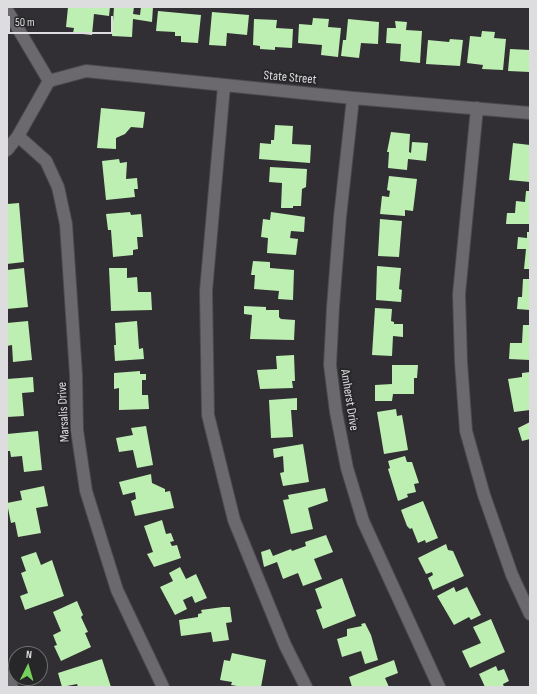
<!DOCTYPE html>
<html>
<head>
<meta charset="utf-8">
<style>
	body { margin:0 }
	#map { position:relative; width:537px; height:694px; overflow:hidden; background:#312f33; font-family:"Sofia Sans Condensed",sans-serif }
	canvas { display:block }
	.frame { position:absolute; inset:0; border:8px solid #dddcde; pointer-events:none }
	.north { position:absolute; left:8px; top:646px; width:40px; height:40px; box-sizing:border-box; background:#272629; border:1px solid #706f71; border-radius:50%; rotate:5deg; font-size:11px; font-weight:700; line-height:16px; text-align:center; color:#dddcde }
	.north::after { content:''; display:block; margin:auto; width:14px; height:18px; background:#75d25b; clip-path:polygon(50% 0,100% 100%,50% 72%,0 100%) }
	.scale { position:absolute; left:8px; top:16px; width:105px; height:18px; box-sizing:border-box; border:2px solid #dddcde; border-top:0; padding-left:5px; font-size:12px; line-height:14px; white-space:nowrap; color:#dddcde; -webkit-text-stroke:3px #272629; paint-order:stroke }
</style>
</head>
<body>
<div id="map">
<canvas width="537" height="694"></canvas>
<div class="frame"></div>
<div class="north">N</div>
<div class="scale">50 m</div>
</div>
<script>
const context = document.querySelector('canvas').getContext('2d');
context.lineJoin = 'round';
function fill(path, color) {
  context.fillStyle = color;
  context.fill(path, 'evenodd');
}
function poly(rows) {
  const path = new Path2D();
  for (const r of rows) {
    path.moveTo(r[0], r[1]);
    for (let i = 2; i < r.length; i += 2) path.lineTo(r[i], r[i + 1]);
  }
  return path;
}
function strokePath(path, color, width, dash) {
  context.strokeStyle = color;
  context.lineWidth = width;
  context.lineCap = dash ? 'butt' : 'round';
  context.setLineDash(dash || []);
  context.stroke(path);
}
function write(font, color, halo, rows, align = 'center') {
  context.font = font + ' "Sofia Sans Condensed",sans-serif';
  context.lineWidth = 4;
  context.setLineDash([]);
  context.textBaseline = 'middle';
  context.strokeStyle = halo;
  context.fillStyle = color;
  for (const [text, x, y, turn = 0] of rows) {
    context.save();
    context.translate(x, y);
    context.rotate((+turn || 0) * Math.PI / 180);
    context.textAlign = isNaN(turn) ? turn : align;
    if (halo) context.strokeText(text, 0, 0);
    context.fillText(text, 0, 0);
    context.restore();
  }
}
fill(poly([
	[68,7,110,7,109,16,94,14,92,35,73,33,74,28,66,27],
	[114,7,134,7,133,14,140,15,141,7,153,7,152,22,133,19,132,37,112,36],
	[158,11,201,15,198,43,181,42,181,36,175,36,175,32,156,31],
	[212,12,249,15,247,35,227,33,226,46,209,45],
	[313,18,329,19,328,27,341,28,338,57,321,55,322,45,298,43,299,24,312,25],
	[254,19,277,20,276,28,293,29,292,48,275,47,275,50,260,49,260,46,253,45],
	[348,19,379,22,378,44,361,43,359,58,341,56,343,40,346,40],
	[395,21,407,22,406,30,422,31,420,63,400,61,401,44,386,43,387,28,396,28],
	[482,31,495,32,494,38,506,39,503,70,482,69,483,65,467,63,470,36,481,37],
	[450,39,463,40,460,66,426,64,428,40,449,42],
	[510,49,530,50,530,72,508,71],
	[101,108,145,112,143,128,131,127,125,134,116,138,116,149,97,148],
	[275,125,293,126,292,144,311,145,310,163,259,159,260,143,271,144,271,140,274,140],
	[391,132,410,134,409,152,411,153,412,142,428,143,426,161,408,159,407,170,388,168,389,152,387,152],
	[513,143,530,145,530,182,509,180],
	[119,159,120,163,127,162,126,179,137,178,138,189,134,189,135,197,106,200,102,161],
	[270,167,307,169,306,187,302,189,301,206,293,206,293,208,281,208,282,183,269,182],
	[389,176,417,179,413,211,405,210,405,216,380,214,382,196,389,197,390,191,387,190],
	[526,191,530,191,530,224,506,224,507,213,515,213,516,201,525,202],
	[19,203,24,262,7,264,7,204],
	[130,212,131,215,141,214,143,237,137,237,138,249,133,250,133,255,113,257,111,230,108,230,106,214],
	[271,212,305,217,304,232,291,231,290,238,298,239,296,255,267,253,268,238,261,237,263,219,270,220],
	[380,219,402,221,399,257,378,256],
	[527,232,530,232,530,269,524,269,526,249,517,249,518,237,527,238],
	[253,261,270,262,270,268,294,270,293,300,278,299,279,291,254,289,255,275,251,275],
	[377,266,401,268,399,289,402,290,401,302,376,300],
	[24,268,28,307,7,309,7,270],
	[109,268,127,268,127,278,137,277,138,292,151,292,152,310,111,311],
	[523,279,530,279,530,310,517,309,518,297,522,297],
	[244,306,266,307,266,310,279,310,279,317,281,319,295,320,294,340,250,339,252,315,244,314],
	[375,308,392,309,391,321,394,322,394,324,403,324,403,337,393,336,392,356,372,355],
	[28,321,32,360,13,362,12,345,7,346,7,323],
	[137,321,139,349,143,348,144,359,115,361,114,345,116,345,115,323],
	[523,325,530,325,530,360,509,359,510,343,522,343],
	[294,355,295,381,292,381,293,388,260,389,257,370,277,369,276,356],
	[392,365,418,365,417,378,414,378,414,394,393,394,392,401,375,401,375,385,392,384],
	[140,371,140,374,146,374,146,380,142,380,142,395,148,395,149,409,119,410,119,388,114,389,114,373],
	[530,372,530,410,514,412,508,379,522,377,522,373],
	[33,377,34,392,22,393,24,416,7,417,7,379],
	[297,398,297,410,291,410,293,437,271,438,269,400],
	[396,409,397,416,402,415,408,450,384,454,377,412],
	[530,422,530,439,522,441,518,428],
	[146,426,153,465,137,468,133,450,119,452,116,438,133,435,131,428],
	[38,431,42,470,24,472,22,456,11,457,10,451,7,451,7,434],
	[303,444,309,482,283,486,280,473,284,472,283,456,274,458,273,449],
	[405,456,407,462,412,462,419,483,414,484,416,492,407,494,408,497,398,501,388,469,390,468,388,461],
	[151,474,152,483,165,489,165,492,170,491,174,508,135,516,131,501,136,499,135,492,123,495,119,482],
	[44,486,48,506,36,508,41,533,18,537,15,522,11,523,7,503,22,500,20,491],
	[325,488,328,501,308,508,313,529,291,534,283,500,289,499,288,495],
	[423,501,438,538,426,543,425,540,418,543,412,528,410,529,407,526,401,510],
	[162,520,166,534,171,533,174,541,170,542,172,546,177,545,181,558,154,567,147,554,153,552,144,526],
	[326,535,333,552,314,559,322,579,303,586,298,573,283,579,277,562,264,567,261,552,270,549,273,556,291,549,292,551,306,546,305,542],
	[446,544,448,550,453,551,464,576,433,590,428,578,433,575,432,572,426,574,418,558],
	[36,552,41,565,52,560,64,596,25,610,20,596,28,593,21,573,26,571,21,557],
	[180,567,186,579,196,574,207,598,195,603,192,596,183,600,187,609,175,615,160,587,173,581,169,573],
	[342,578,356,616,323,629,316,610,322,608,315,589],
	[454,587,456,592,467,587,481,615,471,620,469,617,454,625,437,596],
	[77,601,83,615,81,617,88,632,85,633,91,647,61,661,54,646,57,645,53,635,61,631,53,612],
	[223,607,230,607,232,622,226,623,229,640,213,642,211,632,181,636,179,620,198,617,198,614,202,613,201,610],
	[491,619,505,652,470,668,462,651,481,643,473,627],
	[365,623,371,635,378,660,365,664,361,651,342,657,337,639,347,636,347,629,362,626,361,624],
	[232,653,266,660,261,687,243,687,231,685,232,682,220,680,224,660,230,661],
	[102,659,111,687,78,687,77,684,62,687,58,673],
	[394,660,398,673,385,678,389,687,352,687,349,677],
	[496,666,498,671,504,669,509,681,503,684,504,687,485,687,479,674]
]), '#beefb2');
const minor = poly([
	[7,10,49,81,18,136,7,150],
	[49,81,86,71,353,98,530,113],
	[224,86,206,291,208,415,234,520,285,645,306,687],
	[353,98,340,217,333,307,330,365,336,412,347,468,363,521,439,687],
	[477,108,459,294,461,362,466,431,484,495,512,575,530,614],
	[18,136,46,161,58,187,66,224,76,375,77,430,86,491,117,590,163,687],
	[7,677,12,687]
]);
strokePath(minor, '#4c4a4e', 14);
strokePath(minor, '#6b696d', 12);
write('13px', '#dddcde', '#272629', [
	["State Street",290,78,5],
	["Amherst Drive",349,400,81],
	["Marsalis Drive",64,412,-93]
]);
</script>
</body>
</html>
